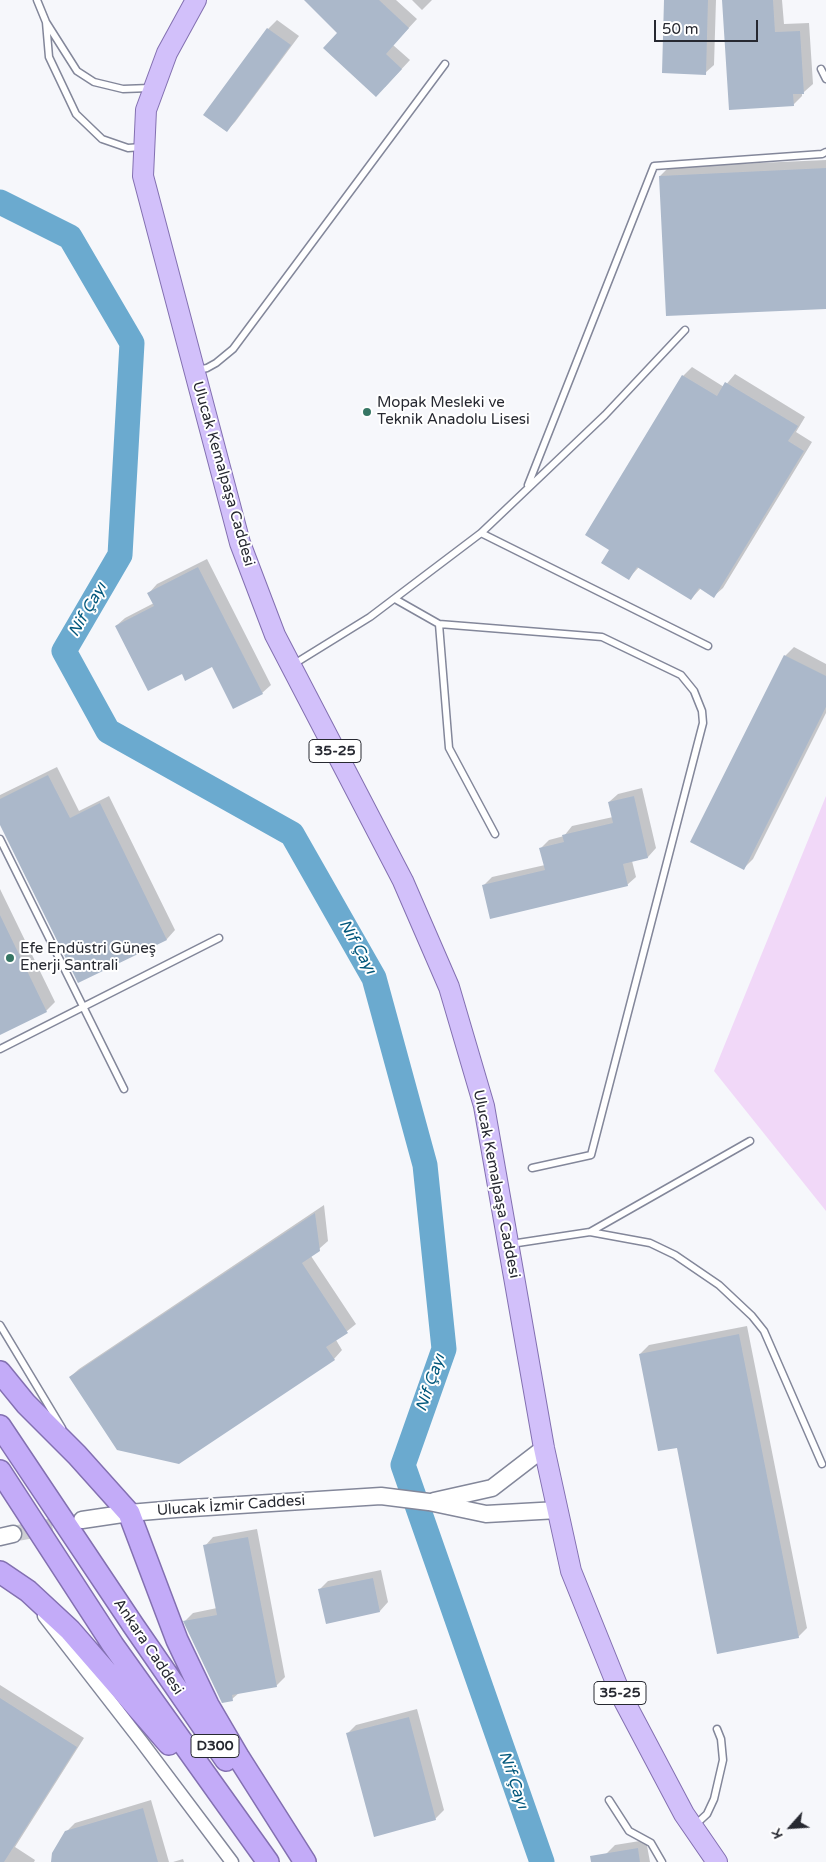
<!DOCTYPE html>
<html>
<head>
<meta charset="utf-8">
<style>
	body { margin:0 }
	#map { position:relative; width:826px; height:1862px; overflow:hidden; background:#f6f7fb; font-family:"Varela Round",sans-serif }
	canvas { display:block }
	.north { position:absolute; left:766px; top:1802px; width:50px; height:50px; -webkit-text-stroke:4px #fff; paint-order:stroke; rotate:244deg; font-size:14px; font-weight:700; line-height:20px; text-align:center; color:#272931 }
	.north::after { content:''; display:block; margin:auto; width:18px; height:22px; background:#272931; clip-path:polygon(50% 0,100% 100%,50% 72%,0 100%) }
	.scale { position:absolute; left:654px; top:20px; width:104px; height:22px; box-sizing:border-box; border:2px solid #272931; border-top:0; padding-left:6px; font-size:15px; line-height:18px; white-space:nowrap; color:#272931; -webkit-text-stroke:4px #fff; paint-order:stroke }
</style>
</head>
<body>
<div id="map">
<canvas width="826" height="1862"></canvas>
<div class="north">K</div>
<div class="scale">50 m</div>
</div>
<script>
const context = document.querySelector('canvas').getContext('2d');
context.lineJoin = 'round';
function fill(path, color) {
  context.fillStyle = color;
  context.fill(path, 'evenodd');
}
function poly(rows) {
  const path = new Path2D();
  for (const r of rows) {
    path.moveTo(r[0], r[1]);
    for (let i = 2; i < r.length; i += 2) path.lineTo(r[i], r[i + 1]);
  }
  return path;
}
function strokePath(path, color, width, dash) {
  context.strokeStyle = color;
  context.lineWidth = width;
  context.lineCap = dash ? 'butt' : 'round';
  context.setLineDash(dash || []);
  context.stroke(path);
}
function write(font, color, halo, rows, align = 'center') {
  context.font = font + ' "Varela Round",sans-serif';
  context.lineWidth = 4;
  context.setLineDash([]);
  context.textBaseline = 'middle';
  context.strokeStyle = halo;
  context.fillStyle = color;
  for (const [text, x, y, turn = 0] of rows) {
    context.save();
    context.translate(x, y);
    context.rotate((+turn || 0) * Math.PI / 180);
    context.textAlign = isNaN(turn) ? turn : align;
    if (halo) context.strokeText(text, 0, 0);
    context.fillText(text, 0, 0);
    context.restore();
  }
}
fill(poly([
	[826,796,826,1211,714,1071]
]), '#f1d8f8');
fill(poly([
	[306,0,396,0,417,19,393,45,410,60,385,87,339,33],
	[412,0,432,0,422,10],
	[665,0,716,0,714,65,705,73],
	[723,0,782,0,784,24,809,23,813,84,804,92,802,92,802,96,793,105],
	[277,20,299,36,235,122,226,131,205,115,268,29],
	[826,160,826,308,660,176,669,167],
	[692,367,724,387,735,374,805,417,796,432,812,442,723,588,714,596,701,588,691,599,639,567,629,578,611,549,683,376],
	[207,559,271,685,262,693,213,666,182,673,116,626,125,618,154,603,149,593,157,584],
	[794,647,826,664,826,713,753,859,744,868,785,656],
	[57,767,79,811,109,796,175,930,167,939,78,982,0,822,0,795],
	[642,788,656,848,648,857,632,861,636,877,627,885,483,886,492,877,545,865,541,848,549,840,564,836,572,826,613,817,609,802,618,794],
	[0,889,55,1002,46,1011,0,1033],
	[324,1205,328,1241,311,1256,356,1324,336,1340,342,1350,334,1359,70,1377,79,1369],
	[747,1326,807,1628,798,1637,678,1446,640,1354,649,1345],
	[257,1529,285,1677,276,1686,239,1693,232,1699,185,1621,193,1613,217,1608,205,1546,213,1537],
	[381,1570,388,1602,380,1611,320,1589,328,1581],
	[0,1685,84,1738,15,1847,35,1860,34,1862,0,1862],
	[417,1709,444,1810,435,1819,348,1733,356,1725],
	[151,1800,169,1862,52,1862,66,1832,75,1823],
	[646,1840,650,1862,608,1862,606,1854,615,1845],
	[183,1859,184,1862,173,1862]
]), '#0003');
strokePath(poly([
	[0,202,70,237,132,343,120,555,64,651,108,731,292,834,374,978,425,1165,444,1349,403,1465,542,1862]
]), '#6baacf', 25);
fill(poly([
	[304,0,379,0,409,28,386,54,402,69,376,97,323,48,337,33],
	[664,0,708,0,706,75,662,73],
	[722,0,773,0,775,32,800,31,804,94,793,94,794,106,729,110],
	[267,28,291,45,227,132,203,115],
	[826,168,826,309,666,316,659,176],
	[682,375,717,396,725,382,798,426,788,441,804,451,714,598,699,588,691,600,637,567,629,580,601,563,609,550,585,535],
	[198,567,263,694,233,709,212,667,185,681,182,674,148,691,115,626,154,606,147,593],
	[784,655,826,676,826,707,744,870,690,842],
	[48,775,70,818,100,803,167,940,78,983,0,825,0,799],
	[634,796,648,858,623,864,628,886,490,919,482,885,545,870,539,848,564,842,562,835,613,823,608,802],
	[0,915,47,1012,0,1035],
	[315,1213,320,1251,302,1263,348,1333,326,1347,335,1360,179,1464,117,1450,69,1377],
	[739,1334,799,1638,717,1654,677,1448,658,1451,639,1354],
	[248,1537,277,1687,232,1695,233,1701,222,1703,183,1621,217,1615,203,1545],
	[373,1578,380,1612,326,1624,318,1589],
	[0,1698,77,1747,4,1862,0,1862],
	[409,1717,436,1820,374,1837,346,1733],
	[143,1808,158,1862,51,1862,52,1853,65,1831],
	[638,1848,640,1862,591,1862,590,1856]
]), '#abb8ca');
strokePath(poly([
	[13,1534,75,1522]
]), '#cdced3', 16, [16, 8]);
const service = poly([
	[37,0,46,22,77,71,94,82,123,89,150,88],
	[46,22,49,57,76,114,102,139,128,148,142,147],
	[821,69,826,79],
	[198,370,207,368,216,363,233,349,445,64],
	[528,485,654,166,822,154,826,152],
	[481,533,708,646],
	[395,599,439,624,602,637,681,675,694,691,702,711,703,723,591,1155,532,1168],
	[439,624,449,748,495,834],
	[294,664,370,617,481,533,605,415,685,330],
	[0,839,124,1089],
	[0,1049,219,938],
	[590,1232,650,1243,675,1255,719,1285,752,1316,764,1331,822,1464],
	[511,1244,590,1232,750,1141],
	[0,1325,62,1428],
	[609,1800,629,1831,651,1843,662,1862],
	[694,1826,707,1814,714,1799,723,1760,721,1739,717,1729]
]);
const minor = poly([
	[44,1616,141,1741,232,1862]
]);
const tertiary = poly([
	[434,1501,492,1488,544,1448],
	[82,1520,129,1513,176,1509,381,1496,429,1502,486,1514,558,1510],
	[0,1537,13,1534]
]);
const primary = poly([
	[196,0,167,53,146,110,143,176,240,543,275,635,403,881,449,987,484,1106,544,1448,571,1571,621,1695,684,1814,717,1862]
]);
const trunk = poly([
	[0,1372,26,1404,77,1455,129,1513,177,1640,208,1705,239,1758,305,1862],
	[0,1426,133,1625,226,1760],
	[0,1471,113,1645,268,1862],
	[0,1572,28,1591,70,1630,169,1744]
]);
strokePath(service, '#83879a', 9);
strokePath(minor, '#83879a', 15);
strokePath(tertiary, '#83879a', 19);
strokePath(primary, '#8370b1', 22);
strokePath(trunk, '#8370b1', 24);
strokePath(service, '#fff', 6);
strokePath(minor, '#fff', 12);
strokePath(tertiary, '#fff', 16);
strokePath(primary, '#d2c0fa', 20);
strokePath(trunk, '#c3abf8', 21);
for (const [x, y, r, color] of [
	[367,412,5,"#367664"],
	[10,958,5,"#367664"]
]) {
  const dot = new Path2D();
  dot.arc(x, y, r, 0, 2 * Math.PI);
  context.fillStyle = color;
  context.fill(dot);
  strokePath(dot, '#fff', 2);
}
for (const [x, y, w] of [
	[335,751,52],
	[620,1693,52],
	[215,1746,48]
]) {
  const box = new Path2D();
  box.roundRect(x - w / 2, y - 11.5, w, 23, 4);
  context.fillStyle = '#fff';
  context.fill(box);
  strokePath(box, '#272931', 1);
}
write('bold 14px', '#272931', null, [
	["35-25",335,751],
	["35-25",620,1693],
	["D300",215,1746]
]);
write('15px', '#272931', '#fff', [
	["Mopak Mesleki ve",377,403],
	["Teknik Anadolu Lisesi",377,420],
	["Efe Endüstri Güneş",20,949],
	["Enerji Santrali",20,966]
], 'left');
write('15px', '#272931', '#fff', [
	["Ulucak Kemalpaşa Caddesi",223,474,74],
	["Ulucak Kemalpaşa Caddesi",496,1184,79],
	["Ulucak İzmir Caddesi",231,1506,-4],
	["Ankara Caddesi",148,1647,56]
]);
write('italic 16px', '#03587c', '#fff', [
	["Nif Çayı",88,610,-60],
	["Nif Çayı",357,947,61],
	["Nif Çayı",431,1383,-71],
	["Nif Çayı",513,1780,71]
]);
</script>
</body>
</html>
